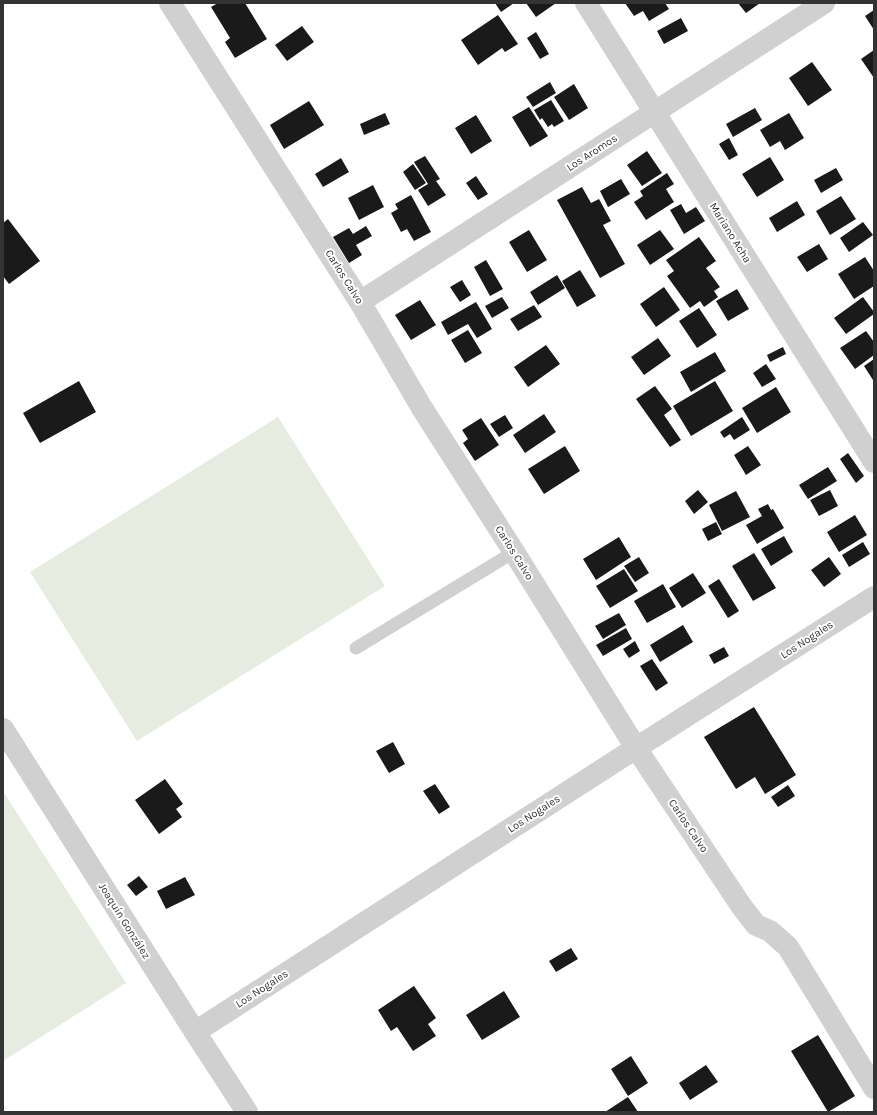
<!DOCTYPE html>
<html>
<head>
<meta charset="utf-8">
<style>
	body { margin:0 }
	#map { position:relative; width:877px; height:1115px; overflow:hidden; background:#fff; font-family:Karla,sans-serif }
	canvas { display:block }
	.frame { position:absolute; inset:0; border:4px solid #333; pointer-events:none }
</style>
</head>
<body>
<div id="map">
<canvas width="877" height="1115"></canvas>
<div class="frame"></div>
</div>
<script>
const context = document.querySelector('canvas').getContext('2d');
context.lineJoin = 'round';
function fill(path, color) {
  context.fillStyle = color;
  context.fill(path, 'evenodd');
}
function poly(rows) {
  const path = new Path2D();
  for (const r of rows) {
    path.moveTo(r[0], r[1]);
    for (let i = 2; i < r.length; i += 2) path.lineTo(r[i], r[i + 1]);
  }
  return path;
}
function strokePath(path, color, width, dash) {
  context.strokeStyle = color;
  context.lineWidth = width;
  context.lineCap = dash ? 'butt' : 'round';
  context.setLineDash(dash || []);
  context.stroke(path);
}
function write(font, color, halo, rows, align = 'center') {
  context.font = font + ' Karla,sans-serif';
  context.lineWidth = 4;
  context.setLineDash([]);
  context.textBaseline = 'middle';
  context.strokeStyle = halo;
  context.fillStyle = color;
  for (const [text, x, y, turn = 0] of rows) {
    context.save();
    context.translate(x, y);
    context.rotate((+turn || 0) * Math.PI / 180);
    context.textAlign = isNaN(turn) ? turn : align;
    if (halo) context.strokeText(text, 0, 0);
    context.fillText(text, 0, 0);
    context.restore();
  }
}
fill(poly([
	[278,417,385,586,137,741,30,572],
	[3,791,126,983,3,1061]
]), '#e6ecdf');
fill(poly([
	[218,3,245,3,267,39,235,58,225,42,230,38,211,7],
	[495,3,514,3,501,12],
	[526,3,556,3,536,17],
	[625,3,665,3,669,9,649,21,643,11,634,16],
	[738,3,760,3,746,13],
	[874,10,874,30,865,16],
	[498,15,518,44,505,52,502,48,478,65,461,40],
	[681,18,688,31,664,44,657,31],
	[302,26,314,42,287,61,275,45],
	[536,32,549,54,540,59,527,38],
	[874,50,874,78,861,59],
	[812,62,832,90,808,106,789,78],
	[550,82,556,93,533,107,526,97],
	[574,84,588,108,569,120,554,97],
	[551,100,564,121,554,127,552,124,548,127,542,118,540,120,534,110],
	[309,101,324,125,284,149,270,125],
	[529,107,548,136,530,147,512,117],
	[755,108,762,120,733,137,726,124],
	[385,113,390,124,364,135,360,124],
	[789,113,804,138,785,150,780,141,770,147,760,130],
	[476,115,492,141,471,154,455,128],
	[729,138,738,155,729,160,719,144],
	[647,151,662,173,642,186,627,165],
	[425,156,440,179,436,181,446,195,428,206,418,190,428,184,414,162],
	[770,157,784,180,757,197,742,174],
	[341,158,349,172,323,187,315,174],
	[413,164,426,183,415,190,403,172],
	[836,168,843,180,821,193,814,180],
	[667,173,674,184,666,189,674,202,646,220,634,202,643,196,640,191],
	[476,176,488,194,478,200,466,183],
	[621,179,630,194,608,207,600,191],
	[373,185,384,207,359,220,348,198],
	[582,187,591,203,599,199,611,221,603,225,625,264,600,278,557,200],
	[411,195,431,232,414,241,407,229,401,232,391,213,398,209,395,204],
	[841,196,856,219,830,235,816,211],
	[797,201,805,215,777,232,769,218],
	[681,204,686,213,696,207,705,221,684,234,670,210],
	[8,219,40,261,9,284,3,276,3,223],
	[863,222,873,235,849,252,840,238],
	[366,226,372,236,356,245,362,255,349,263,333,237,349,228,353,234],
	[529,230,547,260,527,272,509,242],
	[660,230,674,249,650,265,637,245],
	[699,237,716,261,706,268,720,287,714,291,718,297,704,307,700,301,690,308,667,276,674,271,666,260],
	[819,244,828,259,807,272,797,257],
	[865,257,874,271,874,286,854,299,838,274],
	[486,260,503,289,490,296,474,267],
	[580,270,596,296,577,307,562,281],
	[557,275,565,288,538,305,530,292],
	[462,280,471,295,460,302,450,287],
	[664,287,680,310,656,327,640,304],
	[737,289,749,309,728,321,716,301],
	[502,297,509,308,492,318,485,306],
	[863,297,874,312,874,314,846,334,834,318],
	[420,300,436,325,411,340,395,315],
	[476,302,492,329,477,338,468,324,448,335,441,322],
	[534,305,542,317,518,331,510,319],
	[699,308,717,335,697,348,679,321],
	[468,330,482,353,465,363,451,340],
	[866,331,874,342,874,355,855,369,840,348],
	[658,338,671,356,644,375,631,357],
	[546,345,560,364,528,387,514,367],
	[783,347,786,354,770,362,767,355],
	[715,352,726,371,691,392,680,372],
	[874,359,874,379,873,380,864,366],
	[766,364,776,379,762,387,753,373],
	[79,381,96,412,40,443,23,413],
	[715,381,733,411,691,436,673,406],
	[655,386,672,409,664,415,681,440,670,447,636,399],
	[776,387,791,412,757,433,742,408],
	[544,414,556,432,525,453,513,435],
	[505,415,513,428,499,437,490,424],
	[742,417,750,430,734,440,730,434,724,438,720,432],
	[481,418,499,445,475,461,463,443,468,439,462,430],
	[565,446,580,471,544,494,528,469],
	[748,446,761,465,746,475,734,455],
	[848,453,864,476,856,483,840,459],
	[828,467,837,481,808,499,799,485],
	[698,490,708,502,694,514,685,501],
	[830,490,838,506,819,516,810,500],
	[736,491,750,517,722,531,709,505],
	[768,504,771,510,773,509,784,528,757,544,746,525,762,516,758,509],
	[855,515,867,535,839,552,827,532],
	[716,522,722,534,708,541,702,529],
	[784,536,793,552,771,566,761,549],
	[619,537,631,557,596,580,583,559],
	[863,542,870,554,849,567,842,555],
	[754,553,776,588,753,601,732,566],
	[639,557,649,573,635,582,624,566],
	[829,557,841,574,824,587,811,570],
	[624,569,638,591,610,608,596,586],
	[693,573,706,593,682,608,669,588],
	[719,579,739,611,728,618,708,586],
	[663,584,676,607,647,623,634,601],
	[619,613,626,625,603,639,595,626],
	[683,625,693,642,660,662,650,645],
	[626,628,632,639,603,656,596,645],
	[635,641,640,651,629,658,623,649],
	[724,647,729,656,714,664,709,655],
	[652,659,668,683,656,691,640,666],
	[754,707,796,775,765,794,755,777,736,789,704,737],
	[393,742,405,764,389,773,376,751],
	[165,779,183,804,176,809,182,817,159,834,135,800],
	[435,784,450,807,439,814,423,791],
	[788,785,795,796,778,807,771,797],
	[139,876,148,887,136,896,127,885],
	[185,877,195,895,166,909,157,891],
	[571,948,578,959,556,972,549,961],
	[414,986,436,1018,428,1024,436,1036,413,1051,397,1027,391,1031,378,1010],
	[504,991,520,1017,482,1040,466,1015],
	[818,1035,855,1096,828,1112,791,1051],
	[631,1056,648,1083,628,1096,611,1069],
	[706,1065,718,1082,690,1100,679,1083],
	[628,1097,638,1112,605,1112]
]), '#1a1a1a');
strokePath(poly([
	[356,648,514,552]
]), '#d0d0d0', 13);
strokePath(poly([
	[170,3,360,302,422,408,514,552,636,748,742,907,756,925,770,931,788,947,874,1088],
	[586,3,874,462],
	[360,302,824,3],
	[3,729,195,1032,247,1112],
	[195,1032,636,748,874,597]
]), '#d0d0d0', 22);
write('11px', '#333', '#fff', [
	["Los Aromos",592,153,-33],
	["Mariano Acha",730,233,58],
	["Carlos Calvo",344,277,58],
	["Carlos Calvo",514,553,58],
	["Los Nogales",807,640,-33],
	["Los Nogales",534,814,-33],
	["Carlos Calvo",688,826,56],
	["Joaquín González",124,921,58],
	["Los Nogales",262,989,-33]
]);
</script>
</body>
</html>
